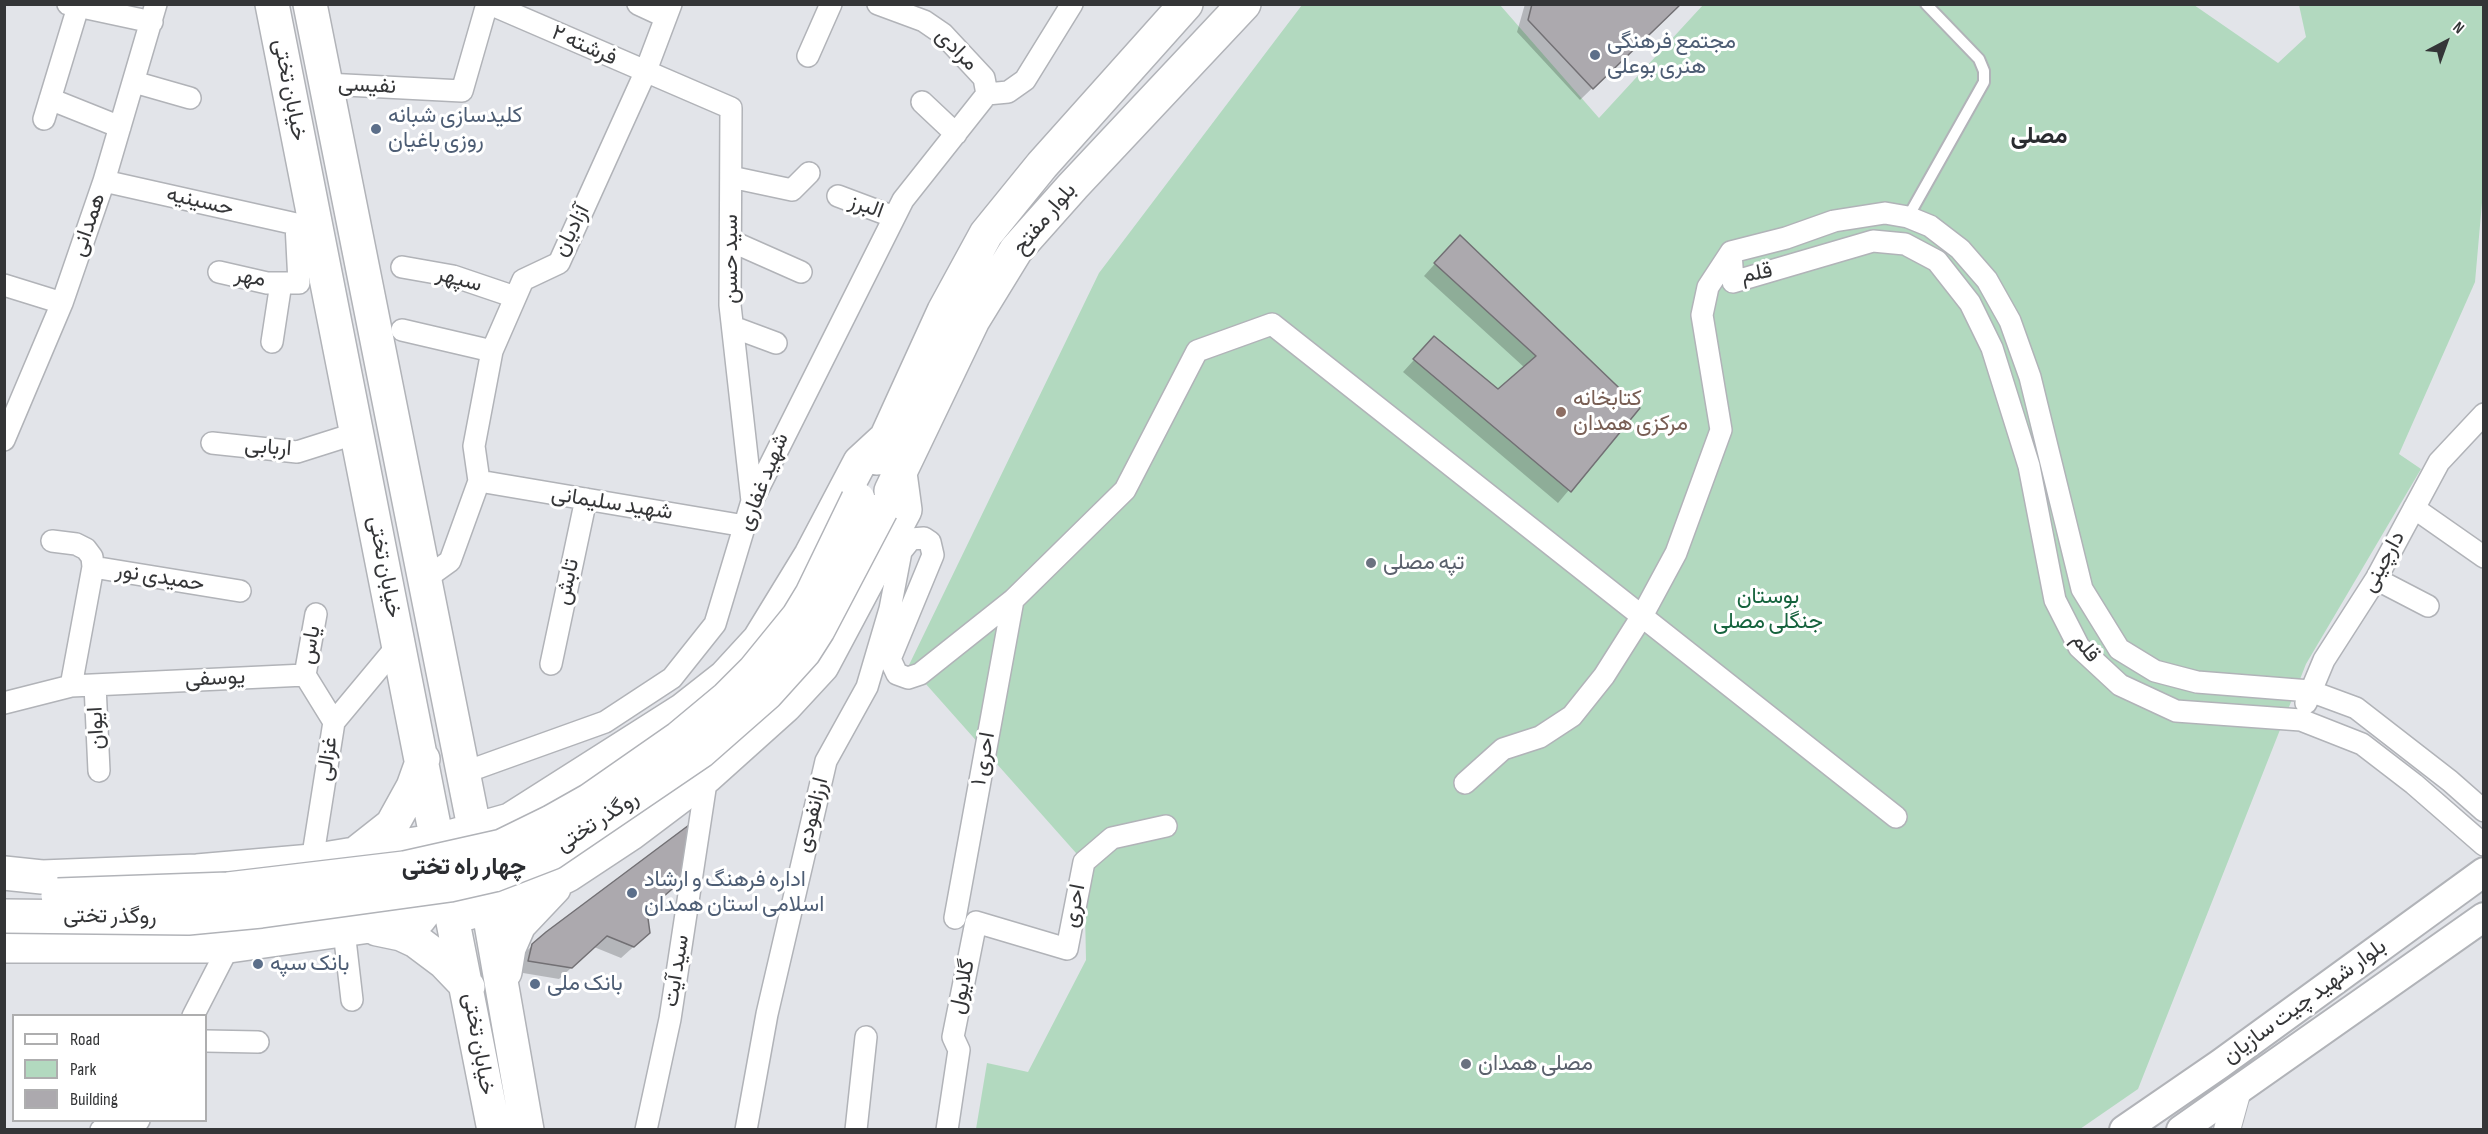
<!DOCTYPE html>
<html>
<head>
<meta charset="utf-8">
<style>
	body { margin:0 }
	#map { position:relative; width:2488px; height:1134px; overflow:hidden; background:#e2e4e9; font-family:"Sofia Sans Condensed",sans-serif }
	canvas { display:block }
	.frame { position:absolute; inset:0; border:6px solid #343537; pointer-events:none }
	.legend { position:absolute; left:12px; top:1014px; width:195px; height:108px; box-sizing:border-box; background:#fff; border:2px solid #aeaeaf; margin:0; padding:8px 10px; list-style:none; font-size:18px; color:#343537 }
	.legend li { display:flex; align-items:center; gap:12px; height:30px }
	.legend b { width:30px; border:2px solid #aeaeaf }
	.north { position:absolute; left:2416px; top:12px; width:60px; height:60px; -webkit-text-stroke:4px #fff; paint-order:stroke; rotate:41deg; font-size:16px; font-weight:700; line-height:24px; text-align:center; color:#343537 }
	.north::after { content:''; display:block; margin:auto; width:21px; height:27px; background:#343537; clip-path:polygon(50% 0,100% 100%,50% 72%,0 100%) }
</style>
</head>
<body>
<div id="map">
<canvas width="2488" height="1134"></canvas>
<div class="frame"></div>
<ul class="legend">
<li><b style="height:8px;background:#fff"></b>Road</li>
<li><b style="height:16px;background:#b2d9bf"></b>Park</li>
<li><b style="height:16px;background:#aca9ae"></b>Building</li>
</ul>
<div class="north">N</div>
</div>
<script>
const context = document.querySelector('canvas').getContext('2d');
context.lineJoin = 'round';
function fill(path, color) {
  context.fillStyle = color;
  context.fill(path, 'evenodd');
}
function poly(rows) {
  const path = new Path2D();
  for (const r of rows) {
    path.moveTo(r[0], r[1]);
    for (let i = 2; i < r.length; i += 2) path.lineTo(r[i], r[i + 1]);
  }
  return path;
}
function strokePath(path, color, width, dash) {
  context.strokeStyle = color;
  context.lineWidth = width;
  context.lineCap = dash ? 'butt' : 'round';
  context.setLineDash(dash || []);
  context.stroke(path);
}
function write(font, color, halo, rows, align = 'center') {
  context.font = font + ' "Sofia Sans Condensed",Vazirmatn,sans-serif';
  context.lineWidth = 6;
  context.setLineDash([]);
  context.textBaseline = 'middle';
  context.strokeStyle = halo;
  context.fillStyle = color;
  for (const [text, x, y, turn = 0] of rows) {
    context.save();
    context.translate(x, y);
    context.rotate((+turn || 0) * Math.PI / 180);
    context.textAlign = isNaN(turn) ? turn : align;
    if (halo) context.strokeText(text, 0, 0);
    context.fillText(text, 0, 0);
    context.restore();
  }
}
fill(poly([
	[1302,5,1500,5,1599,118,1703,5,2194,5,2278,63,2306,37,2299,5,2483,5,2484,180,2475,282,2399,454,2421,469,2306,664,2138,1089,2080,1129,976,1129,987,1063,1028,1072,1086,960,1084,862,909,665,1099,273]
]), '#b2d9bf');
fill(poly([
	[1525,4,1679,4,1580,100,1517,32],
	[1448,249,1638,408,1558,503,1403,372,1423,350,1498,391,1525,368,1424,276],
	[646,911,649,933,621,958,594,947,559,979,517,972,520,957,533,945]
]), '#0003');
const building = poly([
	[1532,4,1681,4,1593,89,1528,20,1532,4],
	[1460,235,1640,408,1571,492,1413,359,1434,336,1498,389,1536,356,1434,263,1460,235],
	[693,822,687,876,647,911,650,933,634,947,607,936,572,968,528,961,532,944,546,932,693,822]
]);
fill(building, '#aca9ae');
strokePath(building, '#727074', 1.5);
const service = poly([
	[1908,217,1984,82,1984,71,1979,59,1926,4]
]);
const minor = poly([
	[68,4,152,22],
	[490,4,731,108,730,305,752,501],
	[638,4,666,17],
	[878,4,924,21,943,34,984,78,987,94],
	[808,56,831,4],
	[134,82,190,98],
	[326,84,462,91,487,4],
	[987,94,1008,92,1025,80,1072,4],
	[50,99,120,127],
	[922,102,956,134],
	[44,119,78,7],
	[731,177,792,190,809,173],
	[104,181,296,224,316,226],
	[838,196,894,217],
	[731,241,801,272],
	[1731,252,1733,282,1873,241,1905,244,1937,261,1970,303,1992,348,2029,466,2055,600,2079,647,2120,685,2176,711,2301,720,2362,744,2414,784,2484,845],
	[1731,252,1786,238,1834,221,1885,213,1908,217,1930,226,1960,249,1987,280,2010,321,2030,377,2082,589,2119,649,2155,671,2197,682,2310,691,2356,708,2450,781,2484,811],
	[402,267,453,276,515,297],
	[219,272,267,283,299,283,296,224],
	[4,285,62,303],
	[733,327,776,343],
	[402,330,492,351],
	[272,342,281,283],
	[4,440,62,303,104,181,156,4],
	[212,443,297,452,357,433],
	[479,481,745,526],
	[2414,508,2484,557],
	[52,541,76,544,86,549,92,557,93,567],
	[903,549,911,539,924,538,930,542,933,555,890,659,897,674,908,678,920,674,1013,600,1125,490,1197,351,1272,324,1896,817],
	[425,579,450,561,479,481,474,446,492,351,523,280,559,263,645,73,671,4],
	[2376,579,2428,606],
	[551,664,586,499],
	[305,675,316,614],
	[95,685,99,771],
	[71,686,93,567,240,591],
	[4,703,71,686,305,675,334,722],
	[2306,703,2324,660,2376,579,2439,462,2484,414],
	[463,773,605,722,672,678,715,624,752,501,903,200,987,94],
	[1465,783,1503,749,1540,737,1572,716,1604,676,1642,616,1676,553,1721,430,1702,315,1708,287,1731,252],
	[312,861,334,722,399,644],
	[955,918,1013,600],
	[344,931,352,1000],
	[193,1016,229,946],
	[206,1041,258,1042],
	[101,1130,137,1123,139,1120],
	[646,1130,670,1019,707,776],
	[746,1130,767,1014,826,761,867,687,890,609,904,536],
	[856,1130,866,1037],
	[947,1130,959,1050,953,1037,976,922,1067,949,1084,862,1112,838,1166,826]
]);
const tertiary = poly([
	[2227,1130,2238,1090]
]);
const secondary = poly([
	[2124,1130,2220,1064,2484,872],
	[2181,1130,2484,917]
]);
const primary = poly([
	[272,4,494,1130],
	[310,4,475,832,527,1130],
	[877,458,944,311,986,234,1042,165,1186,4],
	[891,491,973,320,1016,250,1073,186,1244,4],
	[359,851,392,825,413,787,423,759],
	[4,873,42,877,197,871,312,861,439,840,510,820,683,710,725,677,759,640,811,555,860,462,886,438],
	[468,913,532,893,568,875,630,834,707,776,785,706,822,666,905,510,900,473],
	[377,929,401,934,416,941,444,962,468,987],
	[4,946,229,946,419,919,429,906,434,891,427,866],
	[505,972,509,948,519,925,554,888]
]);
strokePath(service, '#b1b3b8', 14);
strokePath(minor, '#b1b3b8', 24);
strokePath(tertiary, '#b1b3b8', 28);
strokePath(secondary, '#b1b3b8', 32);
strokePath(primary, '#b1b3b8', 36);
strokePath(service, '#fff', 10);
strokePath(minor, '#fff', 21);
strokePath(tertiary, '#fff', 26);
strokePath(secondary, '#fff', 28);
strokePath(primary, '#fff', 33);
const primaryBridge = poly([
	[58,895,228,889,404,868,502,846,551,822,590,800,679,738,727,698,754,671,798,617,812,594,858,499],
	[4,916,188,918,261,911,450,885,494,875,551,853,701,751,767,693,804,652,818,630,881,510]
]);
strokePath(primaryBridge, '#b1b3b8', 36, []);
strokePath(primaryBridge, '#fff', 33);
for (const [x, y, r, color] of [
	[1595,55,6,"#5c6f8a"],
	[376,129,6,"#5c6f8a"],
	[1561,412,6,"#8d6e63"],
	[1371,563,6,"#6b7280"],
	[632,893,6,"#5c6f8a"],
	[258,964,6,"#5c6f8a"],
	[535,984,6,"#5c6f8a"],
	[1466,1064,6,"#6b7280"]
]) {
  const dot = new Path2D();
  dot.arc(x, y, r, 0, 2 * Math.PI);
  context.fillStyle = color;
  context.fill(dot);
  strokePath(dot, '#fff', 2);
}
write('22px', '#4e5e75', '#fff', [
	["مجتمع فرهنگی",1607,42],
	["هنری بوعلی",1607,67],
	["کلیدسازی شبانه",388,116],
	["روزی باغیان",388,141],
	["اداره فرهنگ و ارشاد",644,880],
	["اسلامی استان همدان",644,905],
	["بانک سپه",270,964],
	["بانک ملی",547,984]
], 'left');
write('22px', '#343537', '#fff', [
	["فرشته ۲",584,46,24],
	["مرادی",956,50,45],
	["نفیسی",367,86,3],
	["خیابان تختی",289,90,79],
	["حسینیه",200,202,13],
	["البرز",866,207,20],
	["بلوار مفتح",1045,219,-50],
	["همدانی",89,225,-71],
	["آزادیان",572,231,-63],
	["سید حسن",731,259,-90],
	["قلم",1757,274,-11],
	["مهر",250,278,10],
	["سپهر",459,280,15],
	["اربابی",268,448,4],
	["شهید غفاری",764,482,-68],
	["شهید سلیمانی",612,504,9],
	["دارچینی",2384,562,-61],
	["خیابان تختی",384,567,79],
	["حمیدی نور",160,578,9],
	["تابش",568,582,-78],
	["یاس",311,645,-80],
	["قلم",2085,648,51],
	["یوسفی",215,679,-3],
	["ایوان",97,728,-93],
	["غزالی",328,759,-81],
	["احری ۱",984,759,-80],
	["ارزانفودی",813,815,-76],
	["روگذر تختی",598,822,-33],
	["احری",1075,906,-79],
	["روگذر تختی",110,917,1],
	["سید آیت",677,971,-81],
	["گلایول",963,987,-78],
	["بلوار شهید چیت سازیان",2305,1002,-36],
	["خیابان تختی",478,1044,80]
]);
write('22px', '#785e54', '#fff', [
	["کتابخانه",1573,399],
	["مرکزی همدان",1573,424]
], 'left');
write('22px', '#5b616d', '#fff', [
	["تپه مصلی",1383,563],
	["مصلی همدان",1478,1064]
], 'left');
write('22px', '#15633d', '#fff', [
	["بوستان",1768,597],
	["جنگلی مصلی",1768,622]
]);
write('bold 24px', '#2a2c30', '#fff', [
	["مصلی",2039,137],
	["چهار راه تختی",464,868]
]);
</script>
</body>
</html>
